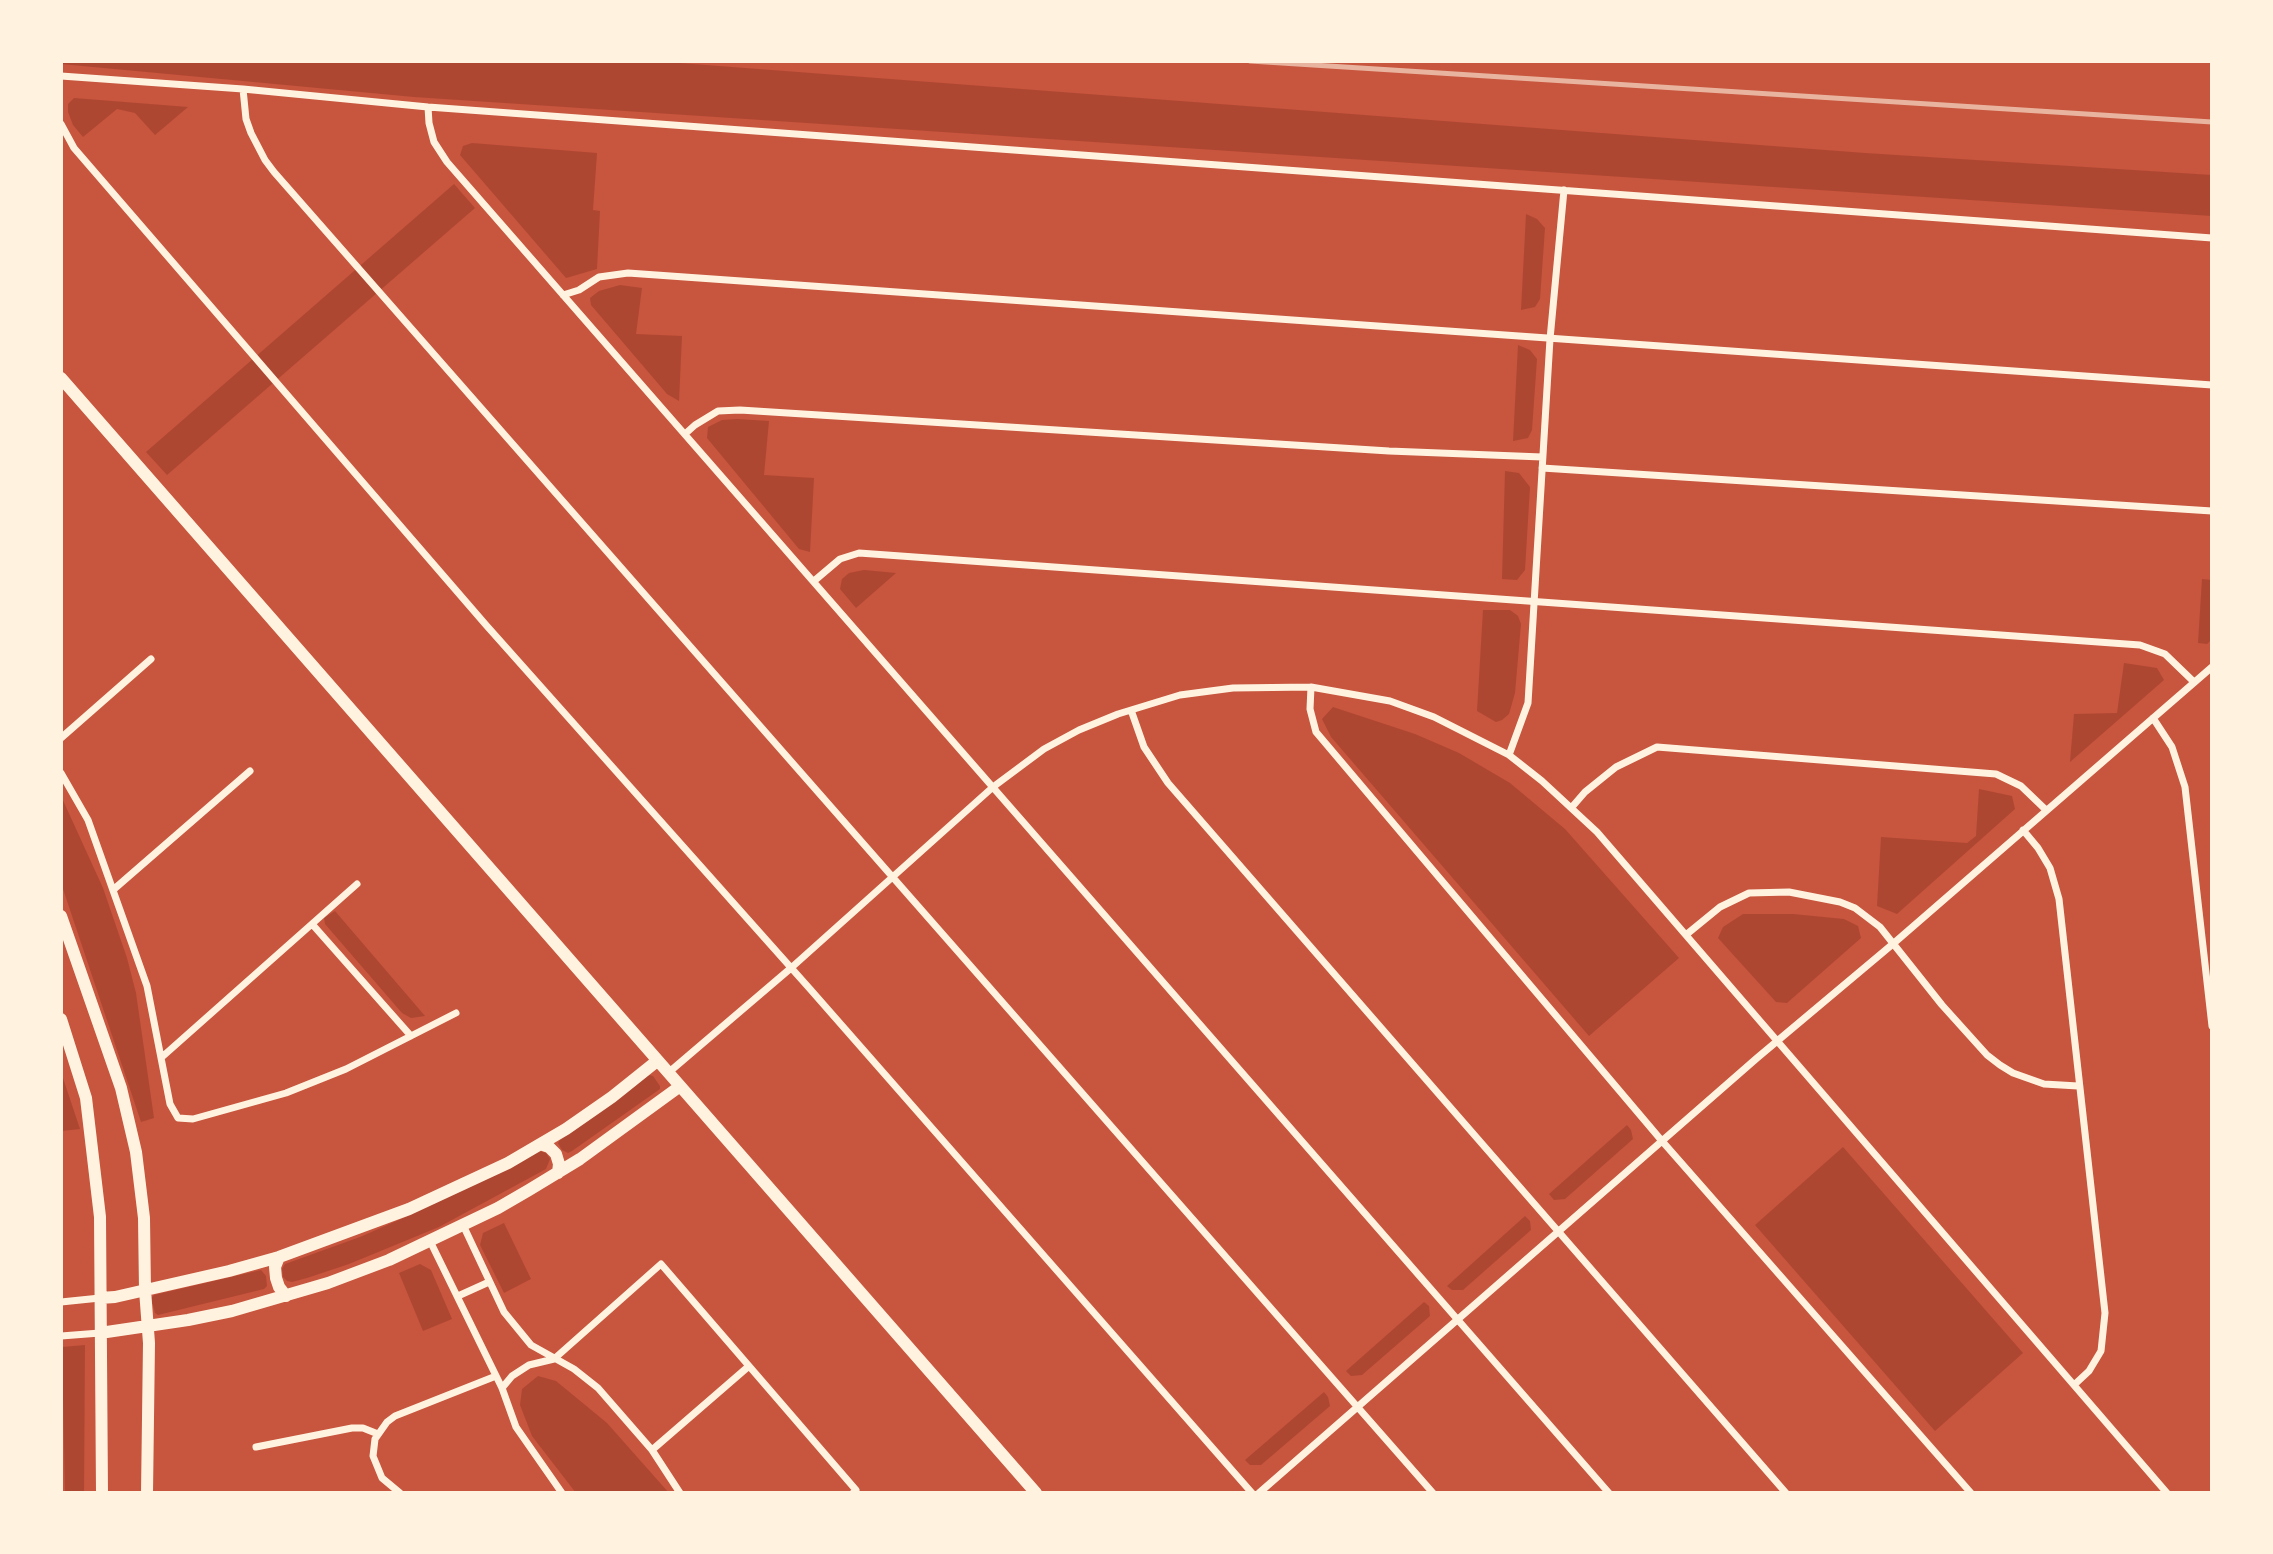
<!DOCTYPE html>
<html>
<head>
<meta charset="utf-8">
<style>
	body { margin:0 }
	#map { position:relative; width:2273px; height:1554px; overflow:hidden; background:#c8553d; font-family:Montserrat,sans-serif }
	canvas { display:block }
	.frame { position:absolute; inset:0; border:63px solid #fff3e0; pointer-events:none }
</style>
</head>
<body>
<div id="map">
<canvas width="2273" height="1554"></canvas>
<div class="frame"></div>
</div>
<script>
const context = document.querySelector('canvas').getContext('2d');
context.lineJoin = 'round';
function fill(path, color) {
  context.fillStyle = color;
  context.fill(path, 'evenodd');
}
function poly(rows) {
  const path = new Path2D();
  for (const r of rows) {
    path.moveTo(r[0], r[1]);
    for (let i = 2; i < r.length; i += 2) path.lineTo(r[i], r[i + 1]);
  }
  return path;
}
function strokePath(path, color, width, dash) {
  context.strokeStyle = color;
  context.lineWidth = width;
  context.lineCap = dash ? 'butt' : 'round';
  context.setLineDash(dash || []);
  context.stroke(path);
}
fill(poly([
	[61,61,653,61,1865,153,2212,175,2212,216,414,97,61,64],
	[74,98,188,107,155,135,135,113,117,109,83,137,73,125,68,112,68,104],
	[472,143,597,153,593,210,600,211,597,269,566,278,460,155,463,146],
	[454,184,475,208,167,475,146,452],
	[1526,214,1537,219,1545,228,1540,299,1535,307,1521,310],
	[620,285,642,288,636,334,682,336,679,401,667,394,591,305,590,298,599,291],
	[1518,345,1530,350,1537,359,1532,430,1528,438,1513,441],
	[737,419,769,421,764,475,814,478,810,552,799,549,707,438,708,427,722,420],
	[1505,471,1519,473,1530,487,1525,570,1517,580,1502,579],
	[864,570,896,573,856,608,840,589,842,579,849,573],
	[2202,579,2212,580,2212,639,2207,644,2198,643],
	[1483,610,1510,610,1518,616,1521,624,1515,693,1509,714,1502,720,1496,722,1477,711],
	[2124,663,2157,668,2164,680,2070,762,2074,714,2117,713],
	[1333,707,1415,734,1459,753,1510,783,1565,829,1679,958,1589,1036,1331,737,1322,719],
	[1979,789,2012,796,2015,809,1897,914,1877,906,1881,837,1967,843,1976,836],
	[61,796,103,888,127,958,136,993,154,1118,141,1122,61,883],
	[335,911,425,1016,411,1018,402,1013,325,924,324,918],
	[1743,914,1793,914,1844,919,1858,926,1861,938,1787,1003,1776,1002,1718,938,1723,927],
	[61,1072,80,1129,61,1131],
	[649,1075,653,1076,660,1086,660,1089,572,1151,568,1153,562,1150,558,1143,560,1140,601,1112],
	[1627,1125,1631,1130,1633,1139,1565,1199,1554,1200,1549,1194],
	[1843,1147,2023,1353,1935,1431,1755,1225],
	[539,1151,546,1153,550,1159,546,1169,439,1227,349,1264,307,1278,292,1282,287,1281,283,1277,282,1269,285,1264,360,1237,410,1215],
	[1525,1216,1530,1221,1531,1230,1463,1290,1452,1290,1447,1286],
	[504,1223,531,1279,504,1293,480,1245,483,1233],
	[420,1264,431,1270,452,1319,423,1331,399,1273],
	[261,1270,266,1276,267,1286,264,1289,158,1315,155,1313,151,1298,154,1295],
	[1424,1302,1429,1306,1430,1316,1362,1375,1351,1376,1346,1371],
	[85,1345,84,1493,65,1493,62,1347],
	[538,1376,556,1381,607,1423,669,1493,576,1493,532,1436,520,1405,522,1389],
	[1324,1392,1328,1397,1330,1406,1261,1465,1250,1465,1245,1460]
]), '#ae4732');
strokePath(poly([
	[61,76,243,89,428,107,2212,238],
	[243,89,246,119,251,133,265,160,274,172,1433,1493],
	[428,107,429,123,434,142,447,162,1609,1493],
	[61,124,74,148,486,625,810,989,1252,1493],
	[563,295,579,290,599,277,628,273,2212,385],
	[685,434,695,425,718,411,740,410,1389,451,1542,457],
	[1542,468,2212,511],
	[814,581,840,559,859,553,2140,645,2165,654,2194,682],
	[1311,687,1310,709,1316,732,1662,1141,1971,1493],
	[1131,710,1144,747,1168,783,1786,1493],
	[2153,718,2172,747,2185,787,2212,1026],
	[61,738,151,659],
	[1509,755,1528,703,1550,339,1564,190],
	[61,773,88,820,147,986,170,1104,178,1118,193,1119,286,1093,346,1069,456,1013],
	[1572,807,1585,792,1616,767,1657,747,1996,774,2021,786,2046,810],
	[2023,830,2038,848,2050,868,2059,899,2105,1313,2101,1351,2089,1371,2074,1385],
	[113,890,250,771],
	[312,924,411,1036],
	[1687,934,1720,907,1749,893,1789,892,1840,902,1855,908,1880,927,1942,1005,1987,1055,2000,1065,2013,1073,2044,1084,2078,1086],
	[162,1057,357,884],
	[668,1073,791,968,993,787,1044,749,1079,730,1118,714,1180,695,1233,688,1311,687,1390,701,1434,717,1509,755,1542,781,1597,832,2167,1493],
	[463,1225,504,1312,531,1345,574,1369,598,1388,652,1450,680,1493],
	[430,1241,502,1388,516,1427,562,1493],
	[458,1296,489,1282],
	[61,1302,100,1298],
	[61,1336,100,1333],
	[502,1388,512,1376,529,1365,554,1359,661,1264,856,1490,853,1493],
	[256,1447,352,1428,363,1428,378,1434],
	[652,1450,749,1366],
	[400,1493,382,1478,373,1456,375,1439,387,1422,395,1416,496,1376],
	[1259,1493,1757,1058,1894,943,2212,667]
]), '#fff3e0', 7);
strokePath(poly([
	[61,378,1036,1493],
	[61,916,121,1088,136,1152,144,1218,145,1290,149,1343,147,1493],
	[61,1019,86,1098,100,1217,102,1493],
	[540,1144,549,1147,556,1154,559,1164,558,1173],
	[279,1257,275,1267,276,1278,279,1287,286,1296],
	[100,1298,115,1297,229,1271,279,1257,409,1209,508,1163,566,1129,612,1097,657,1061],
	[100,1333,188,1320,232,1311,328,1283,389,1260,498,1208,529,1190,580,1159,679,1087]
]), '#fff3e0', 12);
strokePath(poly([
	[1250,61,2212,122]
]), '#e9b49f', 5);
</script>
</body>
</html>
